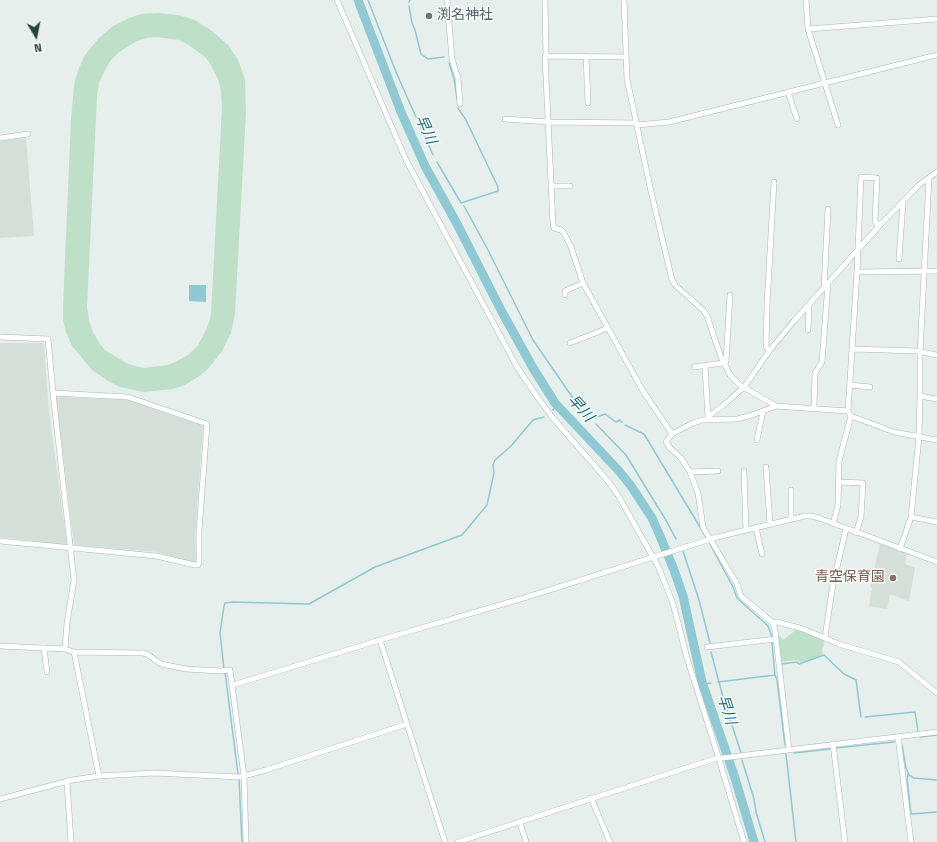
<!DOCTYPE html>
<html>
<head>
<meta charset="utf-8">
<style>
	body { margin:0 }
	#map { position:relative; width:937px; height:842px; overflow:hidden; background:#e6efeb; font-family:"Titillium Web",sans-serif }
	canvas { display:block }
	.north { position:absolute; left:16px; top:16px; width:40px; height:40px; -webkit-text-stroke:3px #f7fbf9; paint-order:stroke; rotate:170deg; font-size:11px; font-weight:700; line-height:16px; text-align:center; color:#24423a }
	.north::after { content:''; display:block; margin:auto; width:14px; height:18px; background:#24423a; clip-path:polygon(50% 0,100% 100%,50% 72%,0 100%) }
</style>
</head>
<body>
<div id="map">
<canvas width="937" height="842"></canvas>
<div class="north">N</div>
</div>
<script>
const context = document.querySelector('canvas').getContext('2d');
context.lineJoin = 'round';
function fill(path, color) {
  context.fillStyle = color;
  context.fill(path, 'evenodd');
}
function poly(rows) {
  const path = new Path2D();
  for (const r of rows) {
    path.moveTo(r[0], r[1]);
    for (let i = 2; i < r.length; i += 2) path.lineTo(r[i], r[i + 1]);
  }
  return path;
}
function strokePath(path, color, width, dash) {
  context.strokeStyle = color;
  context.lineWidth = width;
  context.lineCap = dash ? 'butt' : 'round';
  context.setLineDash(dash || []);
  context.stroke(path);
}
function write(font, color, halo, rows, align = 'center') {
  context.font = font + ' "Titillium Web","Noto Sans JP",sans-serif';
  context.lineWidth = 3;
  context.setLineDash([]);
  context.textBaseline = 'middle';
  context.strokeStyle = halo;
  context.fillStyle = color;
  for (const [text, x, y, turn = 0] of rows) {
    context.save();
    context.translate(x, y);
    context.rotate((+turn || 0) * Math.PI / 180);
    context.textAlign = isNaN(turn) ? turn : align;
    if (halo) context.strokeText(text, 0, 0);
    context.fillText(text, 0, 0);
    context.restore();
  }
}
fill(poly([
	[26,138,34,236,0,238,0,141],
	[0,343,44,343,49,412,67,545,0,537],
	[56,397,128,400,203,426,195,537,196,563,157,552,74,545],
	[880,544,907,554,905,564,915,568,909,601,890,594,887,609,869,606,872,588,870,587]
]), '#d4dfda');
fill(poly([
	[158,13,178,15,195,20,212,31,228,45,238,60,245,79,246,112,235,314,231,333,222,351,208,369,198,377,185,385,173,389,143,392,120,387,108,381,92,370,72,346,66,332,63,320,63,307,71,119,74,85,78,70,85,55,99,38,113,26,129,18,142,14],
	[157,37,179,40,187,44,204,56,209,62,218,79,221,91,222,107,211,314,209,322,205,332,198,345,188,355,177,361,168,365,143,368,128,364,105,350,100,344,93,332,89,320,87,307,97,96,99,82,110,61,119,52,137,41,147,38],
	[797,629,825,640,822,651,823,654,811,660,800,662,797,660,780,662,777,633,783,640]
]), '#bfe0c8');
fill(poly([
	[189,285,206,285,206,302,189,301]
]), '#8ec9d4');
strokePath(poly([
	[368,0,396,72,416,117],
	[409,2,410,0],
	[409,6,412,23,415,30,421,54,428,59,444,57],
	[449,63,454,79,457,99],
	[419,123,433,155],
	[437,162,461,203,498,191,498,187,466,120,458,108],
	[464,206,487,248,533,340,586,417,594,418,605,414,616,422,620,420,622,422],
	[553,410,557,404],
	[596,424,626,455,667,522,676,539],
	[625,425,644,434,706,537],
	[710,544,733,587,737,598,768,626,772,637],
	[683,551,699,600,710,643],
	[772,643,775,676],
	[711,652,723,697,741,753],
	[782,665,781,664,797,662,799,664,824,655,844,674,856,680,861,717],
	[224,669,220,633,224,606,225,603,232,602,309,604,375,567,462,535,487,505,494,473,493,465,495,460,511,446,533,420,544,417],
	[225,672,238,774],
	[718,682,775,675,777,680,785,745],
	[703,684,711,683],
	[865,717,915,712,918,731],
	[920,737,937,735],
	[902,745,906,768,909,775,914,778,937,780],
	[836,748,894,742],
	[794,753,830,749],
	[786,754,796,842],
	[742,760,754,799,756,812,765,842],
	[908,774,907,779,911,814,937,812],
	[239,779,242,842]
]), '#8ec9d4', 1.5);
strokePath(poly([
	[358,0,401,112,425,166,456,222,502,312,533,368,555,403,619,471,631,486,652,518,660,536,674,570,683,596,702,682,735,778,754,842]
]), '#8ec9d4', 9);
const minor = poly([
	[337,0,406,160,517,367,536,395,552,417,608,481,618,495,659,568,673,604,687,658,719,759,744,842],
	[447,0,452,59,458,78,460,104],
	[545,0,546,55],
	[624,0,627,79,650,187,672,280,675,285,703,310,707,316,721,357,730,375,740,385,776,406],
	[806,0,808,29,838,125],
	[808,29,937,19],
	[586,56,588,103],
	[626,57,545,56,553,224,554,228,561,230,564,233,571,247,583,283,643,391,672,434],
	[788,92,797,119],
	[505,119,549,122,637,123],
	[637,125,669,122,937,55],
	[0,138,28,134],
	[551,186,570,186],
	[881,224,877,224,875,221,877,178,861,177,857,272,848,411,851,416,894,432,937,440],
	[899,259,903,202],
	[857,272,937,271],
	[824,288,828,209],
	[565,295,565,291,583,283],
	[808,330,809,305],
	[0,337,48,339,53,393,74,580,67,623,65,649],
	[570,343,608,328],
	[853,349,917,351,937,355],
	[770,350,766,347,767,305,774,182],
	[724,364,726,362,730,295],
	[705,366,708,418],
	[694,367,723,363],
	[850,385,870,387],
	[920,396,937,399],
	[814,408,815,373,822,362,828,283],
	[848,411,776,406,752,415,737,419,703,420,693,423,672,434,666,442,670,448,681,458,690,472,698,493,703,527,737,584,741,596,773,623,777,622,803,629,839,644,899,662,937,693],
	[708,417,726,403,744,387,770,350,794,321,881,224,919,185,937,172],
	[757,440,763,411],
	[766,467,770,524],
	[744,471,746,530],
	[690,472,718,471],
	[838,482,863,483,861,517,856,533],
	[791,490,791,519],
	[911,517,937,522],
	[833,524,838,505,839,461,851,416],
	[756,528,762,554],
	[0,541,156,556,195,565,198,565,199,563,199,531,207,424,128,397,53,393],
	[900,549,911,517,919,437,920,396,920,353,929,178],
	[773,623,775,630,789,750],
	[825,637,833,584,846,529],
	[380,640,445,842],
	[0,646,65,649,74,652,143,653,147,654,161,664,186,669,220,671,230,670,244,776,246,842],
	[707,647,776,639],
	[44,648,47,672],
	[74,652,99,776],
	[233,685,380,640,527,597,717,537,805,516,811,516,819,518,937,562],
	[898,737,911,842],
	[833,744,845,842],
	[67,782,71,842],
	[591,798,610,842],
	[0,799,72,780,99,776,153,773,240,777,266,770,407,724],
	[520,823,526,842],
	[458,842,714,759,937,732]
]);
strokePath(minor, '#a8b8b2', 6);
strokePath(minor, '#fff', 5);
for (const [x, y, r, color] of [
	[429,16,4,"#6b7280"],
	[893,578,4,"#8d6e63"]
]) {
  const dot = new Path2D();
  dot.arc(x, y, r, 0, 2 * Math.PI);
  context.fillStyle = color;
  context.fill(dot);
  strokePath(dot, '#f7fbf9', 1.5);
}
write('14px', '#5b616d', '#f7fbf9', [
	["渕名神社",437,16]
], 'left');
write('14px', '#785e54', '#f7fbf9', [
	["青空保育園",885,578]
], 'right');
write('italic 15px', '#1c6f80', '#f7fbf9', [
	["早川",425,130,66],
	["早川",580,409,48],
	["早川",726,710,72]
]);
</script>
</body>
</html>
